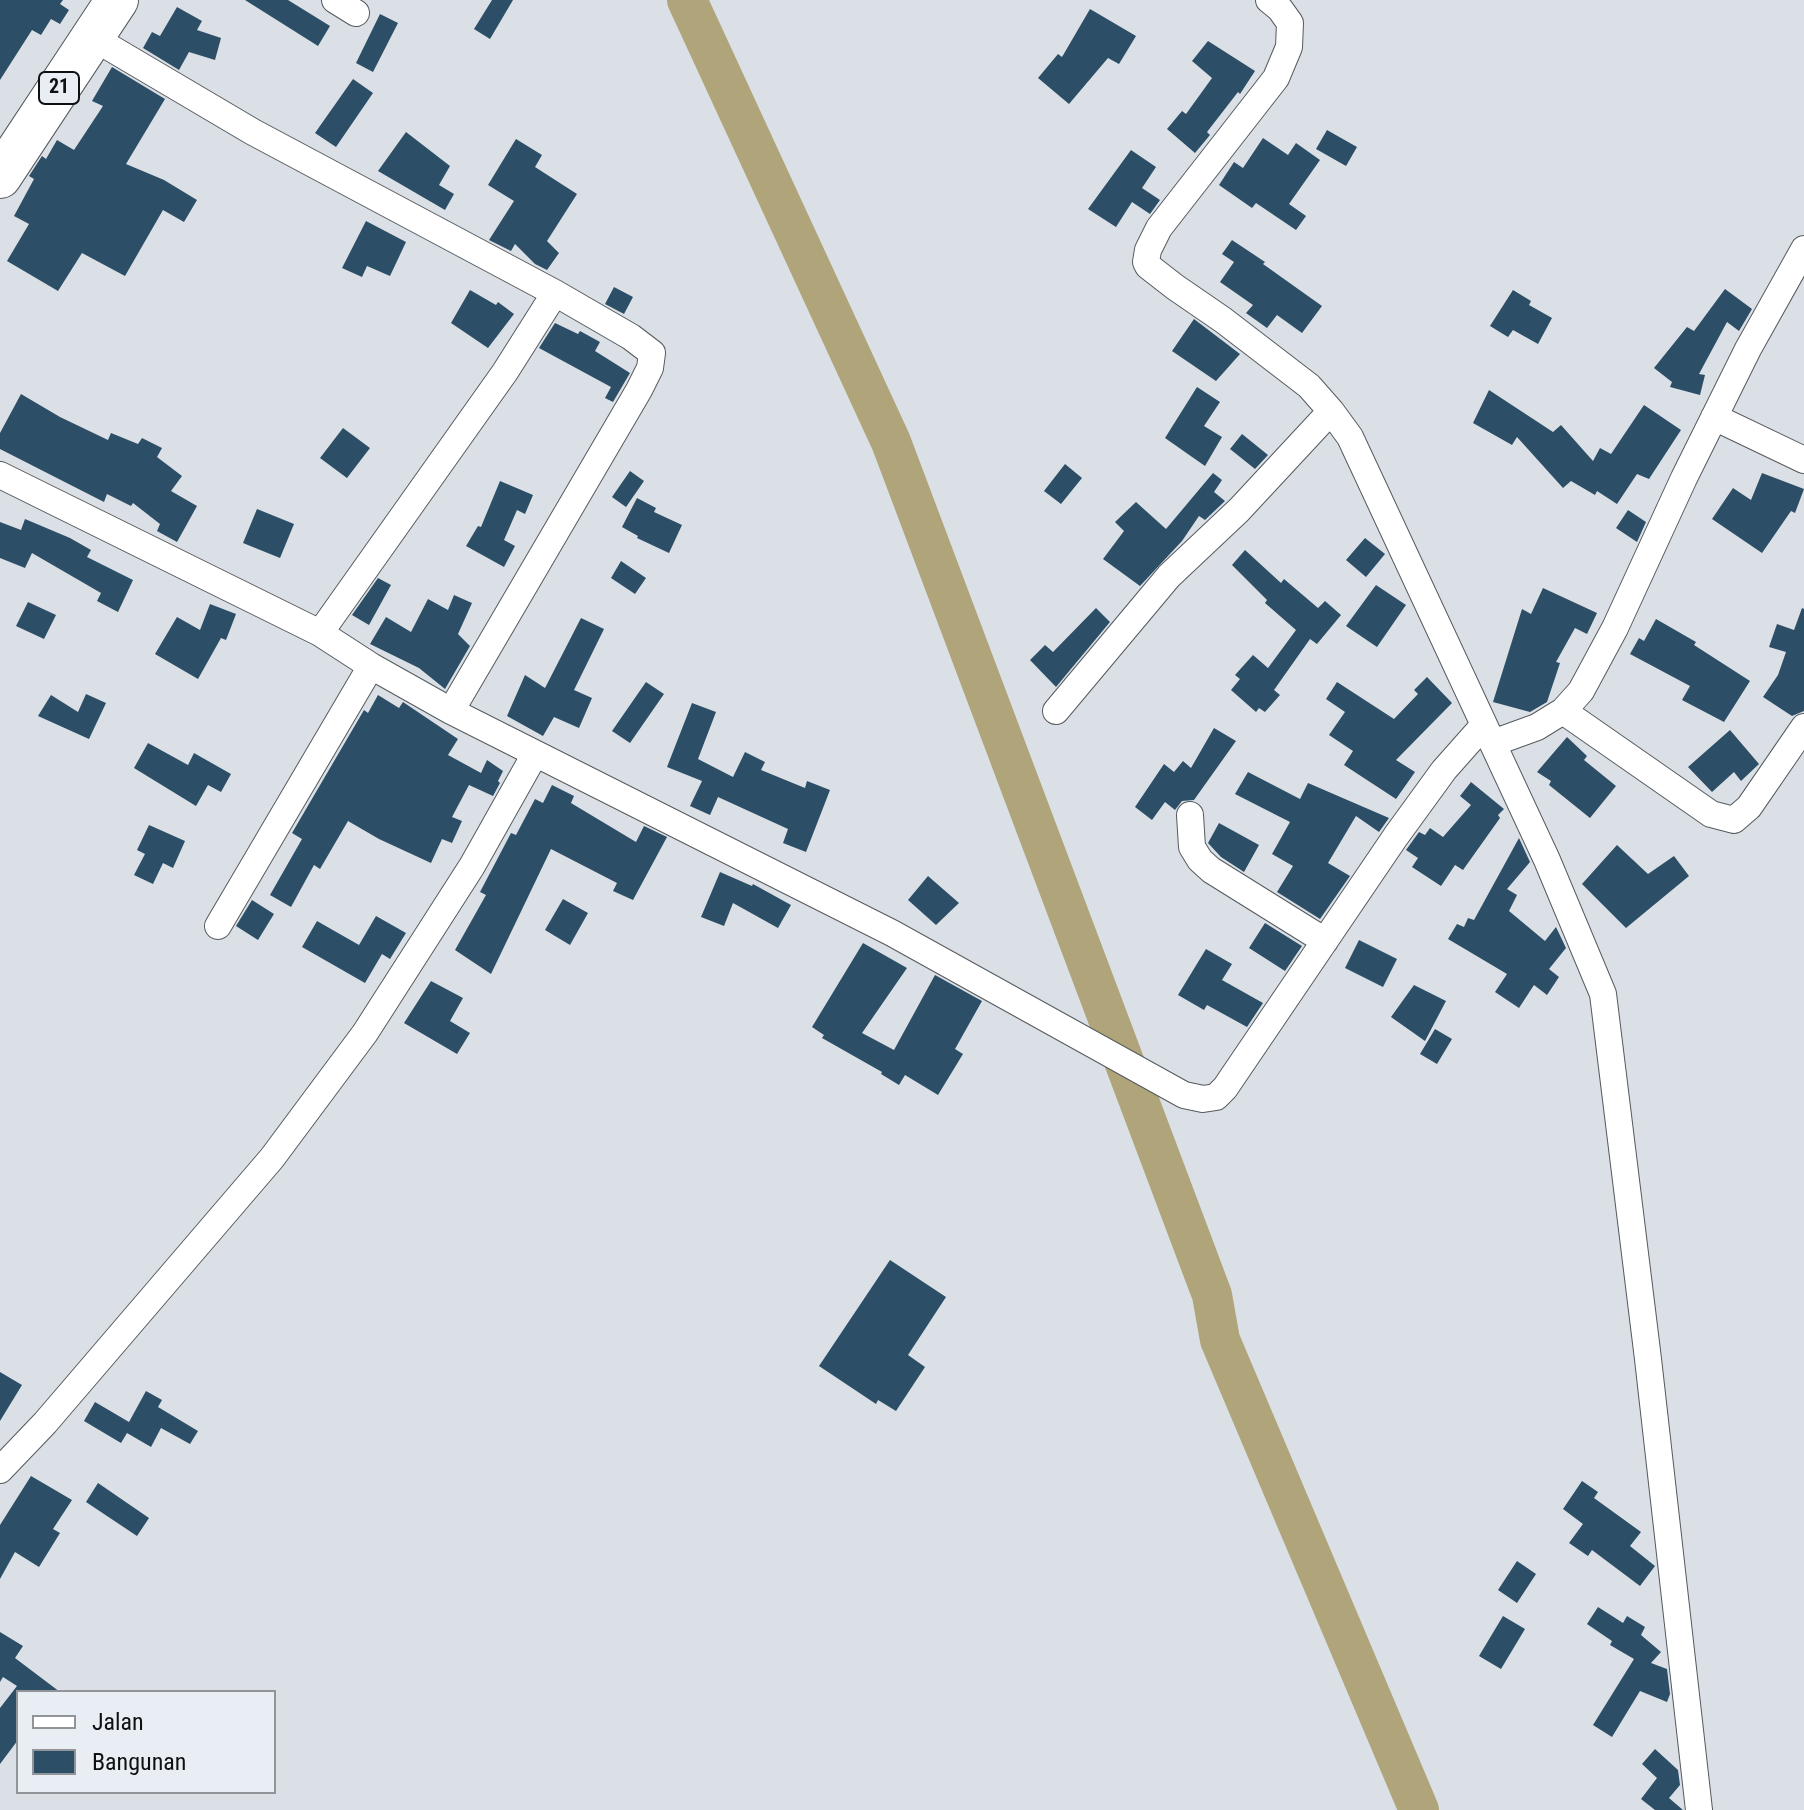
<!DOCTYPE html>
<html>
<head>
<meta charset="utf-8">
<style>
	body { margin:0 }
	#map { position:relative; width:1804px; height:1810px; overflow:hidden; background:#dae0e5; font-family:"Roboto Condensed",sans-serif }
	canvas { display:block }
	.legend { position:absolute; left:16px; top:1690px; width:260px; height:104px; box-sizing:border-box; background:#e8eef3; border:2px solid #919599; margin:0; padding:10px 14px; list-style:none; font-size:24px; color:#0e1012 }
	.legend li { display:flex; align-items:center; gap:16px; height:40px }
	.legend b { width:40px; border:2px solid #919599 }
</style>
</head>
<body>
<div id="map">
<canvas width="1804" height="1810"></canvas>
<ul class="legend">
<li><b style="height:10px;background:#fff"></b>Jalan</li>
<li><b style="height:22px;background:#2d4e67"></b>Bangunan</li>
</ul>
</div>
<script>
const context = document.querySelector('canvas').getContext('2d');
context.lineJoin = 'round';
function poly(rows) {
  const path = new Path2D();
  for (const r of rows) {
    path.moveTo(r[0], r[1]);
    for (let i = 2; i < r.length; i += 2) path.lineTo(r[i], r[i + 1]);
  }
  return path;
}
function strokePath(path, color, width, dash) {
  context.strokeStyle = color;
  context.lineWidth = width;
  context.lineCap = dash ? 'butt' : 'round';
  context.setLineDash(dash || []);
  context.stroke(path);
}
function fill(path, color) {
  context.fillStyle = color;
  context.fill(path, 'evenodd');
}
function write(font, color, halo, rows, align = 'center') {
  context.font = font + ' "Roboto Condensed",sans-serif';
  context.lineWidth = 8;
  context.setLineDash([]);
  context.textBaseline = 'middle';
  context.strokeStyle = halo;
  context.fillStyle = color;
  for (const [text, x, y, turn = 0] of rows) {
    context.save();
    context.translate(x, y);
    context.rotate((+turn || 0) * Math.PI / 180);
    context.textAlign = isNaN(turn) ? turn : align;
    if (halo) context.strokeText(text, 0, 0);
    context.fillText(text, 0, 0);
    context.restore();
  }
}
strokePath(poly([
	[687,0,891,442,1212,1295,1220,1340,1419,1810]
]), '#b0a47b', 40);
fill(poly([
	[0,0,63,0,60,4,69,10,60,24,51,19,41,35,32,30,0,80],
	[245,0,288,0,330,26,318,46],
	[492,0,513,0,490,39,474,29],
	[177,7,202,21,197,30,221,38,215,60,189,52,179,70,143,48,152,32,160,36],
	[1090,9,1136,36,1119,64,1108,58,1069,104,1038,78,1058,54,1062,57],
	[380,14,398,23,373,72,356,63],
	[1208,41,1255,71,1240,94,1238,92,1207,132,1210,135,1195,153,1167,129,1182,111,1186,114,1212,78,1192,61],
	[112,67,165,99,126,164,164,180,197,200,184,222,163,210,125,276,82,253,58,291,7,261,29,224,14,216,34,179,29,176,42,156,46,159,57,140,74,150,103,106,92,101],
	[353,79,373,93,336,147,315,133],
	[1327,130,1357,147,1346,166,1316,149],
	[406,132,450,166,439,185,454,194,445,210,378,171],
	[1263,138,1288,155,1296,143,1320,160,1289,204,1306,216,1296,230,1256,203,1252,208,1219,185,1234,162,1243,168],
	[516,139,542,155,535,167,577,194,547,241,559,253,547,270,535,264,515,244,511,251,489,240,514,201,488,185],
	[1131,150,1156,167,1142,188,1160,200,1150,214,1132,202,1116,227,1088,209],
	[366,221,406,242,390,276,367,266,362,277,342,268],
	[1232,240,1265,262,1263,264,1322,306,1302,333,1277,315,1267,328,1246,313,1253,305,1220,282,1234,262,1222,254],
	[614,287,633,297,624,314,605,304],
	[1725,289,1752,309,1739,331,1727,322,1699,374,1705,375,1700,395,1670,387,1672,382,1654,368,1687,327,1694,331],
	[470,290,496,305,498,302,514,314,488,348,451,323],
	[1513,290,1531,301,1529,305,1552,318,1538,344,1513,330,1508,337,1490,326],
	[1194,319,1240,354,1216,381,1172,351],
	[555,323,578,334,580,331,600,342,595,351,630,373,613,402,605,398,611,387,539,348],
	[1197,387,1220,402,1204,426,1222,437,1205,466,1165,438],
	[1489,390,1553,432,1561,425,1593,461,1600,448,1611,454,1644,405,1681,430,1649,479,1637,474,1617,504,1597,491,1595,495,1571,481,1563,488,1517,437,1512,445,1473,423],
	[21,394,60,417,108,440,111,433,138,444,142,438,162,448,157,457,182,476,171,491,197,506,177,542,157,531,160,524,133,503,131,506,107,494,104,502,0,449,0,433],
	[343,428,370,448,347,478,320,458],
	[1242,434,1268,455,1255,469,1230,449],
	[1065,464,1082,478,1061,504,1044,491],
	[630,471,644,481,626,507,612,497],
	[1213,473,1222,480,1214,492,1225,501,1205,520,1199,516,1182,541,1140,586,1103,559,1124,531,1115,522,1136,502,1166,529],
	[1762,473,1804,489,1795,513,1791,511,1762,553,1712,519,1733,488,1751,500],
	[500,481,533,495,525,514,517,510,504,540,515,546,504,567,466,546,478,526,481,527],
	[637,498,656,508,654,512,682,525,669,553,637,538,638,536,622,527],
	[257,509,294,524,280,558,243,543],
	[1628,510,1646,522,1637,542,1616,528],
	[25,519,70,538,91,550,87,557,133,580,118,612,97,601,101,593,32,553,25,568,0,558,0,522,21,530],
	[1365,538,1385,554,1366,577,1346,560],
	[1245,550,1281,583,1284,579,1318,608,1325,601,1341,615,1317,644,1310,639,1274,690,1280,695,1265,712,1259,708,1256,712,1231,690,1240,679,1235,675,1253,655,1268,668,1296,630,1265,603,1267,600,1232,565],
	[621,561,646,578,635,594,611,578],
	[378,578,391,585,369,625,352,615],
	[1376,585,1406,605,1377,647,1346,626],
	[1543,588,1597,613,1587,634,1575,628,1556,662,1560,663,1547,702,1530,712,1493,702,1522,609,1531,614],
	[454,595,472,603,458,634,470,646,445,689,419,668,370,644,386,617,411,632,428,599,448,610],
	[28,602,56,615,44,639,16,626],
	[210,604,236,614,226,640,221,638,198,679,155,654,177,617,200,630],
	[1096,608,1110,622,1056,687,1030,660,1045,645,1053,652],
	[1802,608,1804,609,1804,711,1792,716,1763,697,1778,675,1786,652,1769,647,1777,624,1794,630],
	[581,618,604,629,574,690,592,698,579,728,554,717,543,736,507,716,525,675,545,688],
	[1656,619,1696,642,1694,645,1750,681,1724,722,1682,700,1690,686,1630,654,1639,638,1644,641],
	[1427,677,1452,703,1396,760,1415,772,1396,799,1344,765,1353,751,1329,735,1345,712,1326,699,1337,682,1394,719,1418,694,1414,690],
	[646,682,664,694,630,743,612,731],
	[86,694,106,703,89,739,38,716,51,695,78,712],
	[378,695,399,708,403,702,458,739,448,755,481,773,487,760,503,771,498,781,500,783,493,796,469,785,452,817,462,821,452,843,442,839,431,863,379,839,348,821,320,869,314,865,291,907,270,895,302,839,292,833,364,710,368,713],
	[692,703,716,712,698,759,733,777,745,752,765,762,761,770,805,788,807,781,830,790,806,852,783,843,788,829,718,797,710,815,690,806,702,781,667,767],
	[1214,728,1236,741,1194,800,1182,801,1175,810,1165,802,1152,820,1135,807,1164,764,1174,772,1183,761,1191,768],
	[1730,730,1759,764,1741,781,1734,772,1712,792,1688,767],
	[1567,737,1587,756,1584,760,1616,786,1590,818,1549,785,1551,781,1537,772],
	[148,743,188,765,194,753,231,774,221,792,208,785,196,806,134,768],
	[1248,772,1300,799,1308,783,1389,818,1379,832,1356,816,1328,863,1350,876,1320,919,1277,892,1293,866,1272,854,1290,822,1235,794],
	[1471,782,1504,809,1498,815,1500,818,1463,870,1455,865,1441,886,1412,867,1418,858,1406,850,1419,832,1425,835,1430,828,1443,837,1471,805,1460,796],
	[552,785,574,796,571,803,636,842,644,826,667,837,633,900,613,891,617,883,551,849,491,974,455,950,486,895,480,892,511,833,516,835,535,799,543,803],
	[1219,823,1259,845,1244,872,1221,857,1208,843],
	[149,825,185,841,173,868,163,863,153,884,134,875,145,854,137,850],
	[1519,838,1530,862,1507,889,1517,895,1509,911,1545,941,1556,927,1566,948,1549,969,1559,977,1547,995,1534,985,1519,1008,1495,992,1507,974,1448,939,1457,924,1464,927,1468,918,1474,920],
	[1617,845,1648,874,1674,856,1689,876,1626,928,1582,884],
	[720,872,752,886,753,884,791,905,778,928,733,903,724,926,701,917],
	[928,876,959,903,936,925,908,900],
	[563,899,588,913,570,945,545,930],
	[252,900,274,914,258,940,236,926],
	[376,916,406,933,390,959,382,954,365,983,302,947,317,921,359,945],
	[1265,923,1302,946,1285,971,1249,948],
	[1359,940,1397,959,1383,987,1345,968],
	[863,943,907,968,862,1033,894,1050,935,975,982,1001,955,1049,963,1054,938,1095,905,1075,899,1085,881,1074,882,1072,822,1038,824,1035,812,1027],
	[1206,949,1232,964,1222,980,1263,1003,1247,1027,1207,1005,1204,1010,1178,995],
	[431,981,463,998,450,1021,470,1033,457,1054,404,1023],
	[1414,985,1446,1001,1425,1041,1391,1017],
	[1435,1029,1452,1039,1437,1064,1420,1054],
	[890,1260,946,1297,908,1355,925,1367,896,1411,878,1400,876,1404,819,1366],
	[0,1372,22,1385,0,1421],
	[146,1391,162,1400,158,1407,198,1431,190,1444,161,1428,151,1447,127,1433,121,1443,84,1421,95,1402,129,1422],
	[31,1476,72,1500,53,1529,60,1533,39,1567,15,1552,0,1579,0,1525],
	[1582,1481,1598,1492,1594,1498,1641,1532,1630,1546,1655,1566,1640,1586,1592,1550,1588,1556,1569,1543,1583,1524,1563,1509],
	[98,1483,149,1518,137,1536,86,1502],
	[1517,1561,1536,1574,1517,1603,1498,1590],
	[1598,1607,1623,1623,1627,1616,1645,1627,1641,1635,1661,1652,1651,1663,1667,1669,1670,1694,1667,1702,1640,1691,1612,1737,1593,1725,1634,1659,1610,1645,1612,1641,1587,1624],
	[1503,1616,1525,1629,1501,1669,1479,1656],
	[0,1632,23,1646,15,1658,60,1692,18,1692,18,1740,0,1764,0,1708,17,1686,3,1677,0,1682],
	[1655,1749,1678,1770,1680,1785,1669,1798,1683,1810,1655,1810,1641,1799,1657,1778,1642,1764]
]), '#2d4e67');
const minor = poly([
	[335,0,356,13],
	[1269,0,1280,9,1290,23,1289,47,1276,78,1159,228,1148,250,1146,262,1148,266,1175,287,1223,320,1309,386,1331,411,1350,437,1547,860,1603,994,1648,1359,1699,1810],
	[92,37,253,132,555,293,631,337,652,353,650,368,639,390,451,711],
	[1714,417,1804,460],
	[0,475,320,633,371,666,451,711,892,933,1184,1095,1203,1099,1216,1097,1225,1088,1396,836,1444,770,1483,726],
	[320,633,505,372,555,293],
	[1056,711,1169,576,1239,510,1331,411],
	[1563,711,1711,814,1734,820,1749,807,1804,727],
	[1493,743,1537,727,1563,711,1581,691,1615,628,1684,478,1748,349,1804,249],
	[1190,815,1192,847,1200,860,1211,870,1325,941],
	[218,926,371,666],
	[0,1470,45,1423,272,1158,365,1033,472,866,535,754]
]);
const trunk = poly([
	[0,177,117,0]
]);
strokePath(minor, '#555a5e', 28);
strokePath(trunk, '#555a5e', 44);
strokePath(minor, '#fff', 26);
strokePath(trunk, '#fff', 42);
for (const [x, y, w] of [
	[59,88,40]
]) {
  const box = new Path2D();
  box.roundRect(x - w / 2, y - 16, w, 32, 6);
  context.fillStyle = '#e8eef3';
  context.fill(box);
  strokePath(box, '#0e1012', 2);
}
write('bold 20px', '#0e1012', null, [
	["21",59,88]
]);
</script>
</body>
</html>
